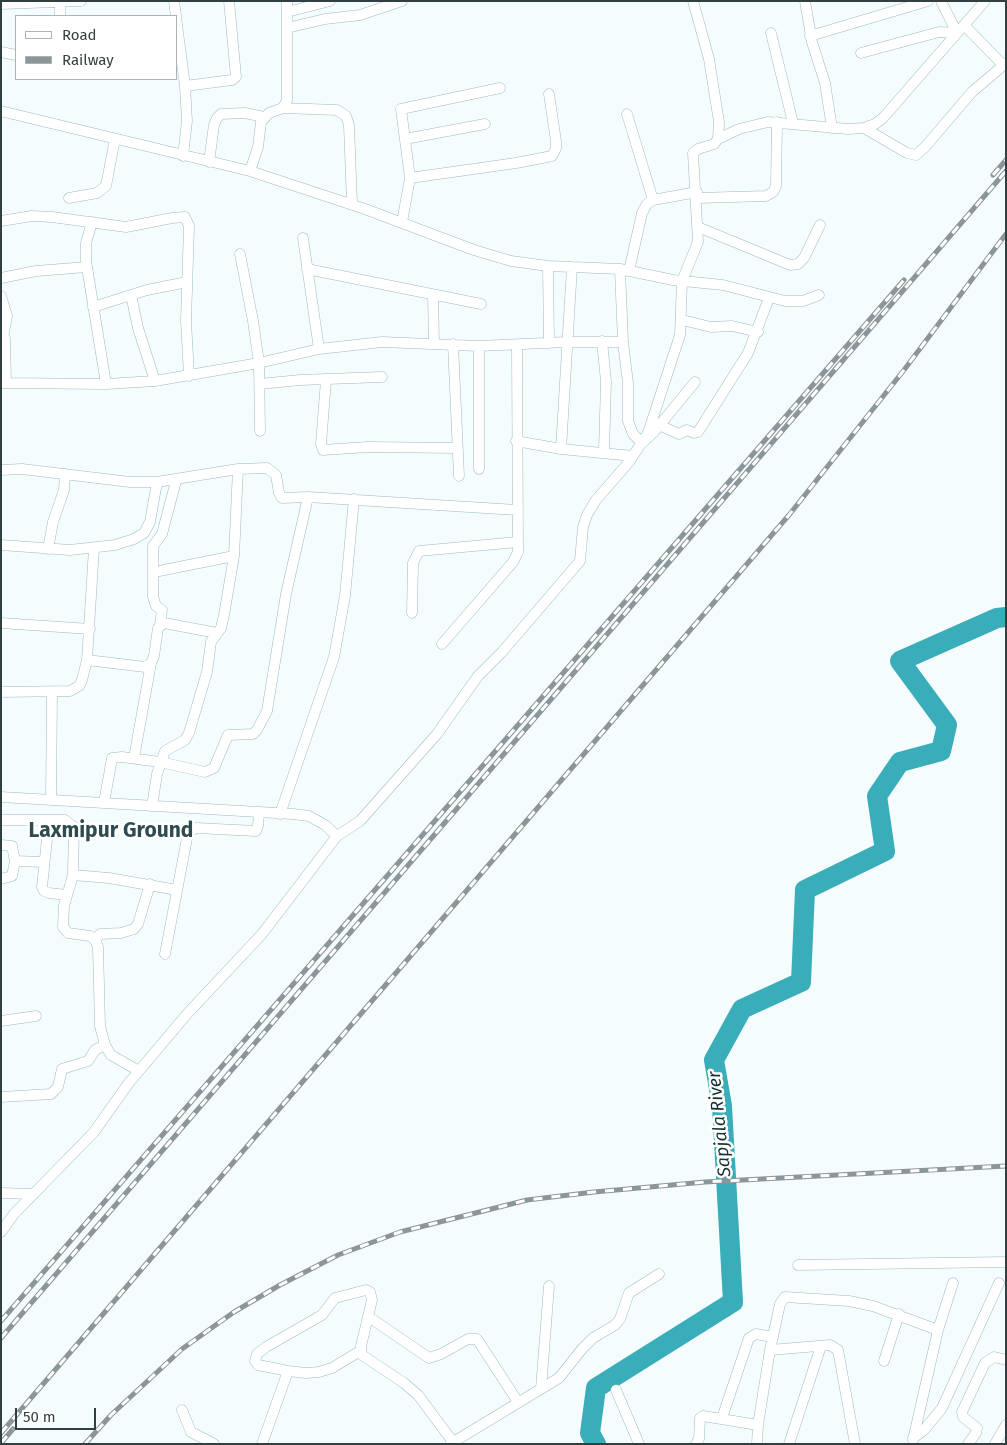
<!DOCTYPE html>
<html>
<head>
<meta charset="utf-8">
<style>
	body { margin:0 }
	#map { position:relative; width:1007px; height:1445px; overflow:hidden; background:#f5fcfd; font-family:"Fira Sans",sans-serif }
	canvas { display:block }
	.frame { position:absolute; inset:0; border:2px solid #323f41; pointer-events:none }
	.legend { position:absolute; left:15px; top:15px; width:162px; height:65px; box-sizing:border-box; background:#fff; border:1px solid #adb2b3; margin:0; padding:6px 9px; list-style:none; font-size:15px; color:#323f41 }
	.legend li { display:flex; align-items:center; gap:10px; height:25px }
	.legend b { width:25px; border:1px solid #adb2b3 }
	.scale { position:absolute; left:15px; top:1408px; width:81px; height:22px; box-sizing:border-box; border:2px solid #323f41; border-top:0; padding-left:6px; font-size:15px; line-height:18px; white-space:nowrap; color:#323f41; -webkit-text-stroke:4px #fff; paint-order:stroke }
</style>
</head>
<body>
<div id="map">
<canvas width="1007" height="1445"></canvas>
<div class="frame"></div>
<ul class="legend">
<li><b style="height:6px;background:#fff"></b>Road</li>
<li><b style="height:6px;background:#8c9698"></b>Railway</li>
</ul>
<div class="scale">50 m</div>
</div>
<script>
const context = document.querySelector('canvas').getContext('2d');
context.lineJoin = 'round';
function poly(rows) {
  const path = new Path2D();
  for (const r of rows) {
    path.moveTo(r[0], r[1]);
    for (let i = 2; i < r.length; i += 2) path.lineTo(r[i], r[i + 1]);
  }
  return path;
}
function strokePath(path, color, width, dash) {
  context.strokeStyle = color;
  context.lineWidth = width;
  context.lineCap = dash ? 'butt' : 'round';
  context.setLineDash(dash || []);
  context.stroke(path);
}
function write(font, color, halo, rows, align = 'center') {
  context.font = font + ' "Fira Sans",sans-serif';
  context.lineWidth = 5;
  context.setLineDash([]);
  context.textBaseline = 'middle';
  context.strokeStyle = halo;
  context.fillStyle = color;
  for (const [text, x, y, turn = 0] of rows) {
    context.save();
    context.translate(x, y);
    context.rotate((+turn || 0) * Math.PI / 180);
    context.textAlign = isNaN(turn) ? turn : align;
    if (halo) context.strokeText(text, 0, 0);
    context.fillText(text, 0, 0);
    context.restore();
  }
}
strokePath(poly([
	[596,1444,590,1433,596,1388,733,1302,722,1106,714,1060,742,1009,801,982,805,890,885,851,877,796,900,762,941,751,947,725,900,661,997,618,1006,617]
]), '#39adb9', 20);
const minor = poly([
	[60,1,60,16],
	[174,1,176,16],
	[805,1,812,42,825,83,832,128],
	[941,1,957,33],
	[1,4,81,1],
	[287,12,330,1],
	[176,17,185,86,187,121,183,156],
	[964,25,1003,65],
	[287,28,325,19,360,15,402,1],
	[771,33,793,123],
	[810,36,928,1],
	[1,52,16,55],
	[861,53,939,32,957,33],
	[185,86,232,80,236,77,229,1],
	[283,108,337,110,346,116,349,125,352,204],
	[1,111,250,171,365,209,474,250,511,261,548,266,620,269,673,280,723,285,785,301,803,301,819,295],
	[627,114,653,200],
	[864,128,907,153,916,155,925,147,972,92,1006,63],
	[405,139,485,124],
	[718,139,739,129,768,122,848,129,864,128,875,124,883,118,985,1],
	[209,162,214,125,217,118,221,114,245,113,264,117],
	[250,171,258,147,261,122,269,113,283,108,287,100,287,1],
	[410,178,516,163,552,156,556,148,556,141,549,94],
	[69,198,97,193,106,186,115,139],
	[697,198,766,196,773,192,776,186,777,122],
	[1,221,32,216,52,217,126,227,172,218,185,217,189,226,186,321,189,376],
	[92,222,86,243,86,261,106,384],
	[402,222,410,178,401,109,500,88],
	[698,227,790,265,798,264,804,258,820,225],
	[303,238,319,349],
	[240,254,253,321,259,363,260,431],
	[548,266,549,343],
	[307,269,481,304],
	[620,269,623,342,628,383,628,421,633,434,642,443,654,432,695,382],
	[629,271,642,213,647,204,653,200,697,192],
	[1,278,36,271,87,267],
	[131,295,138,328,155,381],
	[433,295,434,343],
	[1,296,7,316,4,332],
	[93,307,147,290,187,282],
	[682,320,711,327,732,326,758,332],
	[1,330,5,338,6,383],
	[602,341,606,381,604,452],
	[453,344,459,476],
	[479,346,479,469],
	[326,380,321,444,323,450,368,447,457,448],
	[1,383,106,384,155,381,259,363,319,349,382,342,479,346,566,342,623,342],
	[260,384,300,380,382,377],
	[659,425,679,434,687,430,694,433,698,432,748,353,769,298],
	[516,441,561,449,633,456],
	[561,449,572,267],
	[1,470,22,469,130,482,157,482,238,469,267,468,276,475,279,493,282,498,308,497,517,510],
	[1,545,70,550,115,545,134,539,144,533,150,522,157,482],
	[48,549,53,522,64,490,65,474],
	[154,572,234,556],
	[412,613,413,563,419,551,518,542],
	[1,623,90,629],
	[160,625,162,610,156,606,153,597,153,546,162,534,176,481],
	[442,644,513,562,518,552,517,346],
	[87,660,145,667,151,663,154,656,158,628,164,623,217,633],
	[1,692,70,691,79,686,82,680,87,660,94,548],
	[134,758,151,663],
	[1,797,293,814,309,816,325,825,337,836],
	[51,800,52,692],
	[104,803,112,758,122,757,160,762,205,772,214,768,228,735,253,734,257,730,267,711,286,594,308,497],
	[152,806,157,774,165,751,185,740,189,733,207,672,211,642,221,628,224,615,234,556,238,469],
	[280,814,334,657,345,596,354,499],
	[1,820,65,820,74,827,73,875,64,906,63,927,68,933,90,936,95,940,98,947,100,1026,105,1045,111,1055,139,1071],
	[49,820,42,887,44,891,49,893,66,895],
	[1,845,12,846,15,861],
	[73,875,109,878,177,890],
	[1,879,12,876,15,861,44,862],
	[95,940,100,934,121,933,134,929,138,924,150,884],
	[165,954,188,833,196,828,256,831,258,826,259,813],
	[1,1021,36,1016],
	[1,1097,51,1094,58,1087,62,1069,88,1061,95,1050,105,1045],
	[1,1193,33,1194],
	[1,1232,14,1214,94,1132,128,1084,187,1014,262,934,337,836,360,821,437,734,478,676,502,652,580,561,583,527,587,515,596,500,629,462,648,433,680,335,682,281,698,242,693,153,698,149,714,144,718,139,719,122,709,59,693,1],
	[798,1265,1006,1262],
	[369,1317,429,1358,441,1354,468,1339,477,1339,518,1402],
	[770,1350,830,1345,838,1350,855,1444],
	[360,1351,332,1368,319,1372,306,1373,288,1371,258,1365,255,1361,257,1354,266,1347,322,1315,335,1298,366,1290,370,1292,372,1300,361,1346,362,1355,404,1383,418,1395,453,1442],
	[884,1361,899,1314],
	[541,1389,549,1286],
	[616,1390,639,1444],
	[182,1410,191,1432,214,1444],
	[722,1418,749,1338,756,1334,773,1337],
	[913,1438,924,1430,942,1408,999,1283],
	[913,1440,938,1330,953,1283],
	[262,1444,288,1371],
	[450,1444,559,1378,582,1349,593,1338,615,1325,620,1319,629,1293,659,1274],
	[696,1444,699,1439,700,1418,703,1416,758,1425],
	[757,1444,758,1425,770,1350,780,1304,785,1297,849,1301,873,1306,938,1330],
	[789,1444,821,1346],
	[968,1444,976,1433,977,1428,963,1417,962,1412,985,1363,994,1357,1006,1360],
	[995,1444,1006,1425]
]);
strokePath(minor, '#9bbbbf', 11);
strokePath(minor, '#fff', 10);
const rail = poly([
	[993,175,1006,160],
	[1,1321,904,280],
	[1,1338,1006,171],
	[1,1433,789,515,904,370,1006,234],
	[1,1443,13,1429],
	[85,1444,111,1415,182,1349,234,1312,280,1285,338,1255,400,1232,527,1200,594,1192,705,1182,1006,1166]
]);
strokePath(rail, '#8c9698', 5);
strokePath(rail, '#fff', 3, [9]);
write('italic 18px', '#173133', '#fff', [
	["Sapjala River",720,1124,-96]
]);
write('bold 21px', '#2e4b4f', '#fff', [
	["Laxmipur Ground",111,831]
]);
</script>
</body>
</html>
